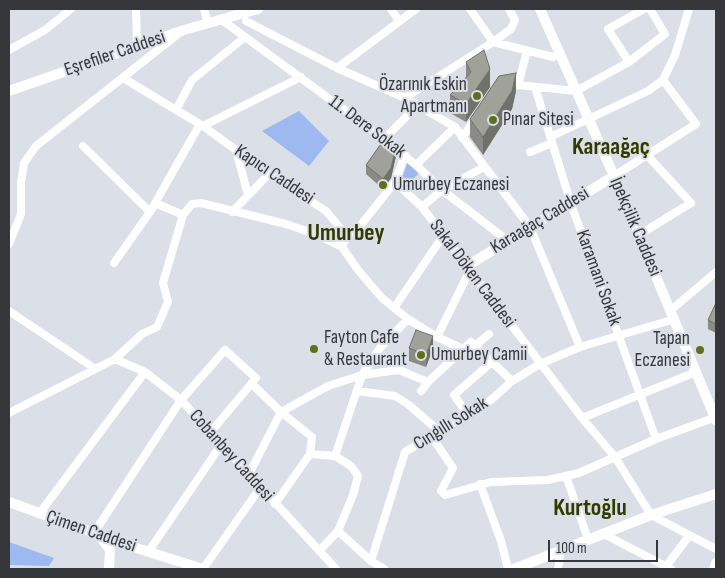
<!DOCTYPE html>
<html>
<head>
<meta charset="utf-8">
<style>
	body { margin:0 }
	#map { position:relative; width:725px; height:578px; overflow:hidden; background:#dadfe8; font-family:"Sofia Sans Condensed",sans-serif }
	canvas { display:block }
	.frame { position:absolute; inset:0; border:10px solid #35373b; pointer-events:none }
	.scale { position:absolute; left:548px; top:540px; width:110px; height:22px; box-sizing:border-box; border:2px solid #35373b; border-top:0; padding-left:6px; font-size:15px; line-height:18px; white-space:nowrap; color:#35373b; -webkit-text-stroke:4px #dadfe8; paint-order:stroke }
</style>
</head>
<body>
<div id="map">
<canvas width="725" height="578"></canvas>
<div class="frame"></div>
<div class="scale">100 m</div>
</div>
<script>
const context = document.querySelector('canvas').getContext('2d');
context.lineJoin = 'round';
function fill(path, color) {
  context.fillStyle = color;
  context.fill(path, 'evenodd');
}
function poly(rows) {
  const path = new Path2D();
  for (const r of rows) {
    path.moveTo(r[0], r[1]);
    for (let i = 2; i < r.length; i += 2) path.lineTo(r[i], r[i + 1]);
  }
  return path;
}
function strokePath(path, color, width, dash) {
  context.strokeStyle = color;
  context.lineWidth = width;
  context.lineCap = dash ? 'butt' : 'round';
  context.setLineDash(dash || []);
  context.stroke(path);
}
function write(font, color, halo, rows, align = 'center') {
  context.font = font + ' "Sofia Sans Condensed",sans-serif';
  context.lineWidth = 4;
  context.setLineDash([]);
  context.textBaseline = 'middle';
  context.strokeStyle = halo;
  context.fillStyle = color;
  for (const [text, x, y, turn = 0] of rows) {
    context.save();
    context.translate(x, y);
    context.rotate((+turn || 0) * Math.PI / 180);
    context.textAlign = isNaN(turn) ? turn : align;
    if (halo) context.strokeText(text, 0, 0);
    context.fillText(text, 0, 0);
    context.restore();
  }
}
fill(poly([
	[299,111,329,141,309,166,262,131],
	[407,163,419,173,408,184,402,179],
	[9,542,54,558,49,566,9,565]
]), '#9db9ef');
strokePath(poly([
	[136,9,137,46],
	[204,9,208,24],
	[391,9,399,21],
	[470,9,493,42,511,29,515,20,509,9],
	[222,20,384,139,416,165,442,190,508,241],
	[246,21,337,68,405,98,455,127,530,227,580,347],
	[9,50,45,30,71,9],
	[629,62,608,29,644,9],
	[337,68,416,9],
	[123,78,203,126,269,174,326,211,347,236,342,247,358,270,382,298,408,319,437,337,463,349],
	[518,85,527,51],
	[508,87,518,85,576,91,629,62,665,34,650,9],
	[535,87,571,204,656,439],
	[405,98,493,42,553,57],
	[176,110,192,80,245,37],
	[203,126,301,77],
	[550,137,648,91,663,80,675,55,689,9],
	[462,138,475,119],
	[384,139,418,105],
	[83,146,150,212],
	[236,150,248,195],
	[530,152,552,143],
	[416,165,455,127],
	[614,176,696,124,663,80],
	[395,182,422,207,582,418,615,457,651,515,716,549],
	[155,203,183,215],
	[422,207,442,190,484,167],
	[232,212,269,174],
	[347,236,360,226,395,182,405,155],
	[637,236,691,203,647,155],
	[9,244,21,214,21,183,24,163,36,146,178,34],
	[114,263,150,212,200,124],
	[394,308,443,236],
	[671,310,716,272],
	[9,311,94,368],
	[437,337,470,270],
	[476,345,489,334],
	[115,359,145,372,181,400,336,569],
	[252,384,281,412,312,437,310,454],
	[357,391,395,396,409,405,440,432],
	[421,391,428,382],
	[9,413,115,359,142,334,157,327,168,302,163,283,183,215,192,204,201,203,286,224,315,234,342,247],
	[468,415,454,395,493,361],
	[582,418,696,372],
	[432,437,453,468,441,491,445,495,491,482,548,480,579,473,656,439,716,417],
	[248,476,281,412,328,386,362,375,399,370,428,382,471,342,512,381],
	[566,476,588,539],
	[480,484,501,541,508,569],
	[275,504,310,454,335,456],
	[39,514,145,372],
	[338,531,371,561,384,569],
	[94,533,181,400,225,350,256,378,210,433],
	[602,533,671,569],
	[149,551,221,445],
	[319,551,338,531,353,495,358,476,351,466,335,456,362,375,380,348,408,319],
	[371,561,405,452,491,400,512,381,540,364,580,347,675,319],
	[203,569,260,488],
	[558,569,561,550],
	[664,569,689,536]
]), '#fff', 8);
strokePath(poly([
	[540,9,614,176,716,420],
	[9,91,184,30,258,9],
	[467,266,614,176],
	[9,502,130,546,203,569],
	[100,536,110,550,109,569],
	[514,569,651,515,716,494],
	[714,569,716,563]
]), '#fff', 10);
fill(poly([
	[466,62,490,87,466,122,450,113,450,95,466,77],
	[516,91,512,109,483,155,470,137,470,119],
	[396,156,391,178,383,189,366,174,366,165],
	[716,303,716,333,708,329,708,320],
	[409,348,433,348,426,367,409,361]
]), '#8a8b84');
fill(poly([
	[490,69,490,87,466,122,466,104],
	[516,73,516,91,512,109,483,155,483,137],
	[396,147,396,156,391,178,383,189,383,179],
	[433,336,433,348,426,367,426,355]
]), '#70716b');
const building = poly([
	[484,50,490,69,466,104,450,95,471,72,466,62,484,50],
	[516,73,512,91,483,137,470,119,499,76,516,73],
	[385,138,396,147,391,168,383,179,366,165,385,138],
	[716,303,716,324,708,320,716,303],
	[416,330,433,336,426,355,409,348,416,330]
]);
fill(building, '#a0a299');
strokePath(building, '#70716b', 1);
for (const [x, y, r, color] of [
	[477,96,5,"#5f6f1b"],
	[493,120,5,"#5f6f1b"],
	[383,185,5,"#5f6f1b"],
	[314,349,5,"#5f6f1b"],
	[700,350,5,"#5f6f1b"],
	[421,355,5,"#5f6f1b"]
]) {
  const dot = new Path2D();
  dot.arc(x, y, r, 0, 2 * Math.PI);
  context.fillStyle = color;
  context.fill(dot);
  strokePath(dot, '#dadfe8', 2);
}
write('19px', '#35373b', '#dadfe8', [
	["Eşrefiler Caddesi",115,54,-19],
	["11. Dere Sokak",367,127,37],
	["Kapıcı Caddesi",274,175,34],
	["Karaağaç Caddesi",540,221,-31],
	["İpekçilik Caddesi",635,227,67],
	["Sakal Döken Caddesi",472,274,53],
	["Karamani Sokak",598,278,70],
	["Cıngıllı Sokak",451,424,-32],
	["Cobanbey Caddesi",231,456,48],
	["Çimen Caddesi",91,532,19]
]);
write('19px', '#35373b', '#dadfe8', [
	["Özarınık Eskin",467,85,"right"],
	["Apartmanı",467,107,"right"],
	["Pınar Sitesi",503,120],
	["Umurbey Eczanesi",393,185],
	["Fayton Cafe",324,338],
	["& Restaurant",324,360],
	["Tapan",690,339,"right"],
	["Eczanesi",690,361,"right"],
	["Umurbey Camii",431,355]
], 'left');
write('bold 24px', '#313b00', '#dadfe8', [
	["Karaağaç",611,148],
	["Umurbey",346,234],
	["Kurtoğlu",590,509]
]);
</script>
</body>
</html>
